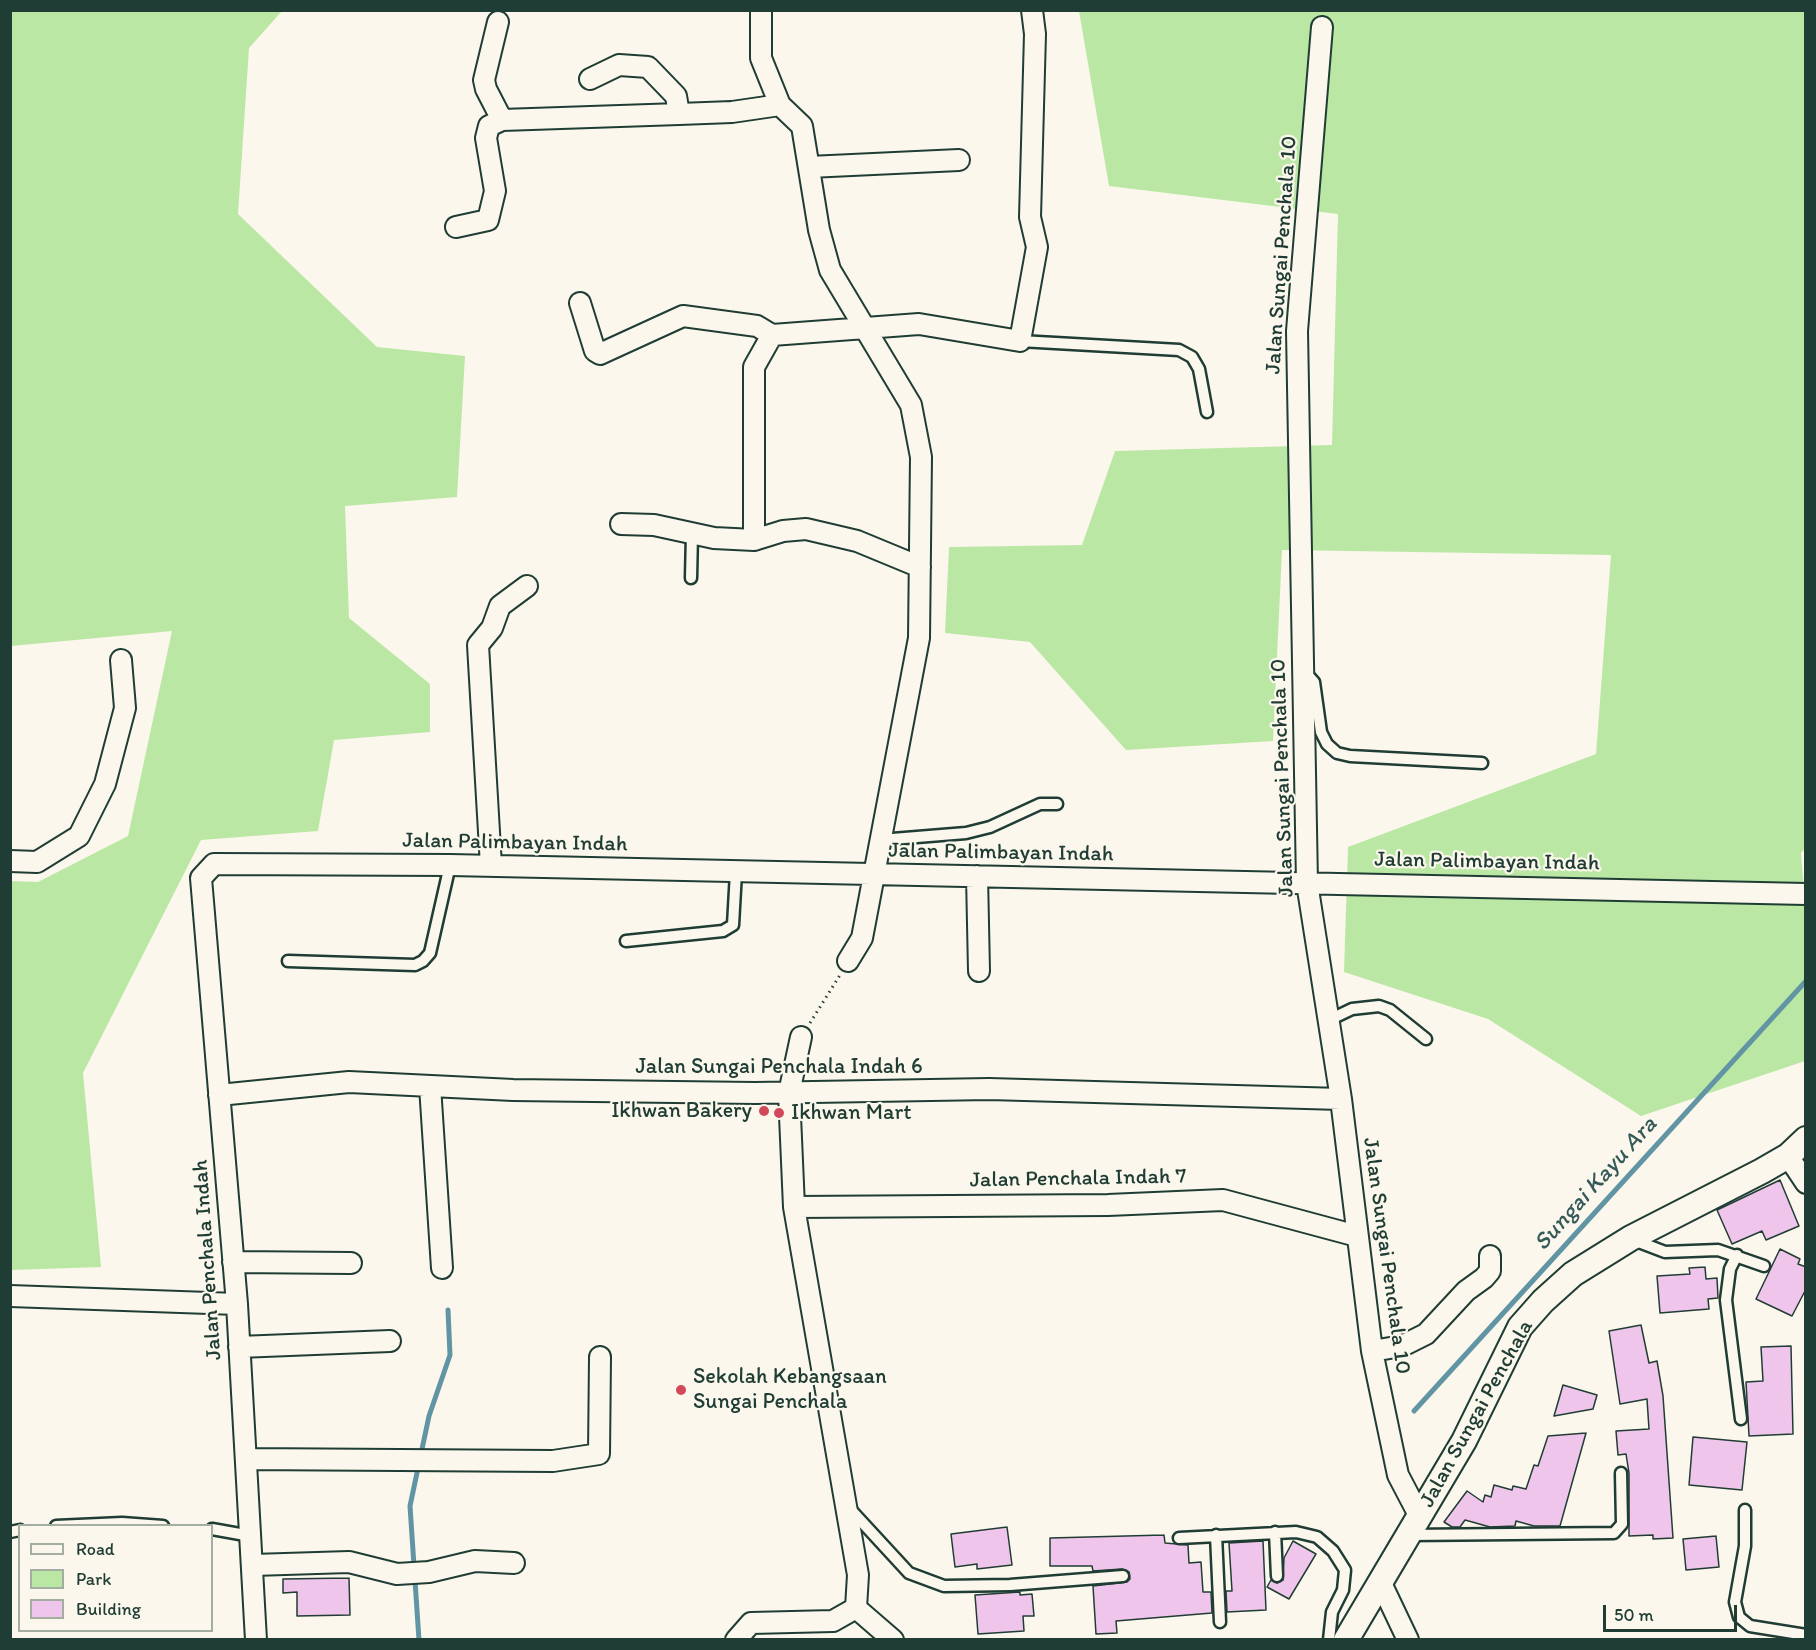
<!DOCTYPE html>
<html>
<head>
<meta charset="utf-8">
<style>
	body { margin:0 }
	#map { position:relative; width:1816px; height:1650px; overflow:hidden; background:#fbf7ec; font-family:Itim,sans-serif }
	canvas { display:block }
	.frame { position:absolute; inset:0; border:12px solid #1f3d34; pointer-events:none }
	.legend { position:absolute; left:18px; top:1524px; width:195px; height:108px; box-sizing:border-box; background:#fbf7ec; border:2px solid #a3ada2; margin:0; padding:8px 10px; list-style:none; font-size:18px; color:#1f3d34 }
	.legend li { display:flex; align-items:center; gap:12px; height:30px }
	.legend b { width:30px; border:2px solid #a3ada2 }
	.scale { position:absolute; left:1603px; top:1605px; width:134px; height:27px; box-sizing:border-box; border:3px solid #1f3d34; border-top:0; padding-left:8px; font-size:18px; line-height:21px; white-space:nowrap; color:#1f3d34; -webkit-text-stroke:4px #fbf7ec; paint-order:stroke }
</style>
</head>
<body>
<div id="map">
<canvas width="1816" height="1650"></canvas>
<div class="frame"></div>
<ul class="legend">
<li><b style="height:8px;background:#fbf7ec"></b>Road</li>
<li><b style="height:16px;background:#bbe7a4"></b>Park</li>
<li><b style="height:16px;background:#f0c5eb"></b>Building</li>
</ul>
<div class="scale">50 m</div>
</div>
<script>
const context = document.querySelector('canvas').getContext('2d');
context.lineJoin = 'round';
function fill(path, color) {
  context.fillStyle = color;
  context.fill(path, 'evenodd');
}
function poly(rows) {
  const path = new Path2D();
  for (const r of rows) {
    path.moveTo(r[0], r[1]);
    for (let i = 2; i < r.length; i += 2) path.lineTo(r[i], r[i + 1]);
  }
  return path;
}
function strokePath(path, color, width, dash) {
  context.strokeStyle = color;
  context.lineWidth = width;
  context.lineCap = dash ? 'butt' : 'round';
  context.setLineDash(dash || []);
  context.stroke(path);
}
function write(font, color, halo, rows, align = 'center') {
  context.font = font + ' Itim,sans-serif';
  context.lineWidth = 4.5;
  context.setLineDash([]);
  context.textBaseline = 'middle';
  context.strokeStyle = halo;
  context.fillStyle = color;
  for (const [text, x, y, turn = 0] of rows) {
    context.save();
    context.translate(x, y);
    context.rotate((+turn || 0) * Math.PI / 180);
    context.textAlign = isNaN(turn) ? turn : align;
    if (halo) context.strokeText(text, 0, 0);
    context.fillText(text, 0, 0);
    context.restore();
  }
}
fill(poly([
	[11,10,282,11,249,48,238,214,377,347,465,356,457,497,345,506,349,618,430,684,430,732,334,740,318,831,201,840,83,1073,101,1267,11,1270,11,881,38,882,128,836,172,631,11,646],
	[1079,11,1805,11,1806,847,1801,853,1806,915,1805,1061,1641,1116,1488,1019,1344,972,1348,847,1596,754,1611,555,1282,550,1273,741,1126,750,1030,642,945,633,949,547,1082,545,1115,451,1332,445,1338,214,1109,186]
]), '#bbe7a4');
strokePath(poly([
	[1414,1411,1806,981],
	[419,1640,410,1506,429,1416,450,1355,448,1310]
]), '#6295a4', 5);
const building = poly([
	[1780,1180,1799,1226,1766,1240,1762,1231,1732,1244,1717,1210,1780,1180],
	[1780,1249,1800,1259,1798,1264,1806,1267,1806,1289,1792,1316,1756,1299,1780,1249],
	[1705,1267,1706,1279,1717,1278,1718,1298,1708,1299,1709,1309,1660,1313,1657,1276,1690,1274,1689,1268,1705,1267],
	[1641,1325,1649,1363,1657,1361,1663,1396,1673,1538,1653,1539,1653,1535,1629,1536,1629,1473,1626,1454,1618,1455,1616,1431,1649,1429,1647,1399,1620,1404,1609,1331,1641,1325],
	[1791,1346,1793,1434,1749,1436,1746,1382,1763,1381,1761,1347,1791,1346],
	[1563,1385,1597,1395,1593,1409,1554,1416,1563,1385],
	[1586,1433,1560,1526,1534,1526,1516,1521,1515,1526,1490,1527,1465,1520,1460,1527,1452,1527,1444,1522,1467,1491,1483,1502,1485,1495,1491,1497,1494,1485,1512,1490,1513,1486,1526,1489,1534,1465,1538,1466,1548,1436,1586,1433],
	[1693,1437,1747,1442,1742,1490,1689,1485,1693,1437],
	[1007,1527,1012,1565,977,1569,977,1564,955,1567,951,1534,1007,1527],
	[1164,1535,1165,1543,1188,1545,1189,1563,1201,1562,1203,1592,1211,1592,1212,1613,1116,1621,1117,1633,1096,1634,1093,1586,1127,1582,1130,1579,1129,1572,1122,1569,1093,1571,1092,1566,1050,1566,1050,1538,1164,1535],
	[1716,1536,1719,1567,1686,1570,1683,1539,1716,1536],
	[1263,1541,1266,1610,1227,1612,1226,1591,1232,1591,1229,1543,1263,1541],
	[1293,1541,1316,1554,1289,1599,1267,1587,1271,1580,1277,1583,1283,1580,1284,1558,1293,1541],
	[349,1578,350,1615,297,1616,297,1592,283,1593,283,1579,349,1578],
	[1020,1592,1020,1595,1032,1594,1034,1616,1023,1616,1024,1631,978,1634,975,1595,1020,1592]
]);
fill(building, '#f0c5eb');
strokePath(building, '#1f3d34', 1.5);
const service = poly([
	[1020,341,1179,350,1192,357,1199,369,1207,412],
	[691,578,692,534],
	[1305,672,1314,682,1321,732,1327,744,1337,753,1350,756,1482,763],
	[880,840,966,833,990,827,1040,804,1057,804],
	[626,941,723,931,733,925,736,872],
	[288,961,415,965,423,961,430,953,450,865],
	[1329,1020,1352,1009,1379,1006,1390,1010,1426,1039],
	[1631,1239,1665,1252,1718,1250,1764,1266],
	[1737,1255,1730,1269,1726,1300,1741,1419],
	[850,1509,909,1573,944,1586,1010,1585,1123,1576],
	[1745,1510,1745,1546,1735,1602,1739,1617,1750,1626,1806,1635],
	[56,1526,122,1523,163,1526],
	[212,1529,251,1536],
	[10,1532,20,1530],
	[1275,1532,1277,1576],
	[1216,1535,1220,1622],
	[1409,1535,1614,1533,1622,1524,1621,1473],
	[1179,1538,1296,1532,1317,1537,1333,1551,1345,1570,1343,1590,1332,1612,1329,1640]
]);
const minor = poly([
	[761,10,761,58,780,105,802,126,819,230,830,270,911,405,921,457,919,638,862,938,848,961],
	[498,22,484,80,486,89,502,120],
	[1322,27,1297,331,1307,883,1341,1099,1372,1351,1398,1475,1420,1517],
	[590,79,619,65,648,67,676,96,679,114,732,112,780,105],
	[809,167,959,160],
	[456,227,488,220,495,191,486,138,489,126,502,120,679,114],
	[580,303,595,351,600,354,683,316,757,326,772,335],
	[621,524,654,525,714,538,754,540,754,367,772,335,919,324,1020,341,1037,247,1030,217,1035,34,1032,10],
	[754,540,783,531,806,529,857,541,920,567],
	[10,861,37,862,79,836,105,784,125,708,121,660],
	[491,866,478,645,492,628,500,606,527,586],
	[977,876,979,971],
	[430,1086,442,1268],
	[219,1095,349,1082,513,1090,755,1093,989,1089,1341,1099],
	[1788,1156,1806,1183],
	[794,1207,1108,1205,1223,1200,1357,1236],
	[233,1262,351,1263],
	[10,1296,237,1304],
	[239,1347,390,1341],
	[1372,1351,1402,1346,1426,1334,1466,1291,1484,1278,1490,1271,1490,1256],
	[246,1459,553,1461,599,1454,600,1357],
	[253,1565,349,1562,397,1574,429,1572,475,1561,514,1563],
	[1380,1581,1408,1640],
	[856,1608,893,1640],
	[256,1640,237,1304,201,878,214,864,450,865,1806,894],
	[736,1640,751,1623,833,1621,856,1608,858,1575,794,1207,789,1093,801,1037]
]);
const tertiary = poly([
	[1346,1640,1464,1441,1520,1327,1543,1301,1573,1274,1631,1238,1762,1171,1788,1156,1806,1139]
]);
strokePath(service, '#1f3d34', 15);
strokePath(minor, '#1f3d34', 24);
strokePath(tertiary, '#1f3d34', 28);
strokePath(poly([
	[810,1023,840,975]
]), '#1f3d34', 3, [1.5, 4.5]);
strokePath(service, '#fbf7ec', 10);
strokePath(minor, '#fbf7ec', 20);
strokePath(tertiary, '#fbf7ec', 24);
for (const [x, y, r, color] of [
	[764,1111,6,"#d1495b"],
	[779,1113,6,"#d1495b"],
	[681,1390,6,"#d1495b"]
]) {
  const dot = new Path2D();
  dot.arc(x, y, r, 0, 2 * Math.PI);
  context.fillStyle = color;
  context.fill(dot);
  strokePath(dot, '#fbf7ec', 2);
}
write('22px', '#1f3d34', '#fbf7ec', [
	["Jalan Sungai Penchala 10",1282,255,-86],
	["Jalan Sungai Penchala 10",1283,778,-92],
	["Jalan Palimbayan Indah",515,843,1],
	["Jalan Palimbayan Indah",1001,853,1],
	["Jalan Palimbayan Indah",1487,862,1],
	["Jalan Sungai Penchala Indah 6",779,1067],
	["Jalan Penchala Indah 7",1078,1179,-1],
	["Jalan Sungai Penchala 10",1386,1256,82],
	["Jalan Penchala Indah",208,1260,-94],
	["Jalan Sungai Penchala",1477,1414,-61]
]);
write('22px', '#1f3d34', '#fbf7ec', [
	["Ikhwan Bakery",752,1111,"right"],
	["Ikhwan Mart",791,1113],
	["Sekolah Kebangsaan",693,1377],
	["Sungai Penchala",693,1402]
], 'left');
write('italic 24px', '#355a59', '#fbf7ec', [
	["Sungai Kayu Ara",1596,1184,-48]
]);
</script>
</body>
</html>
